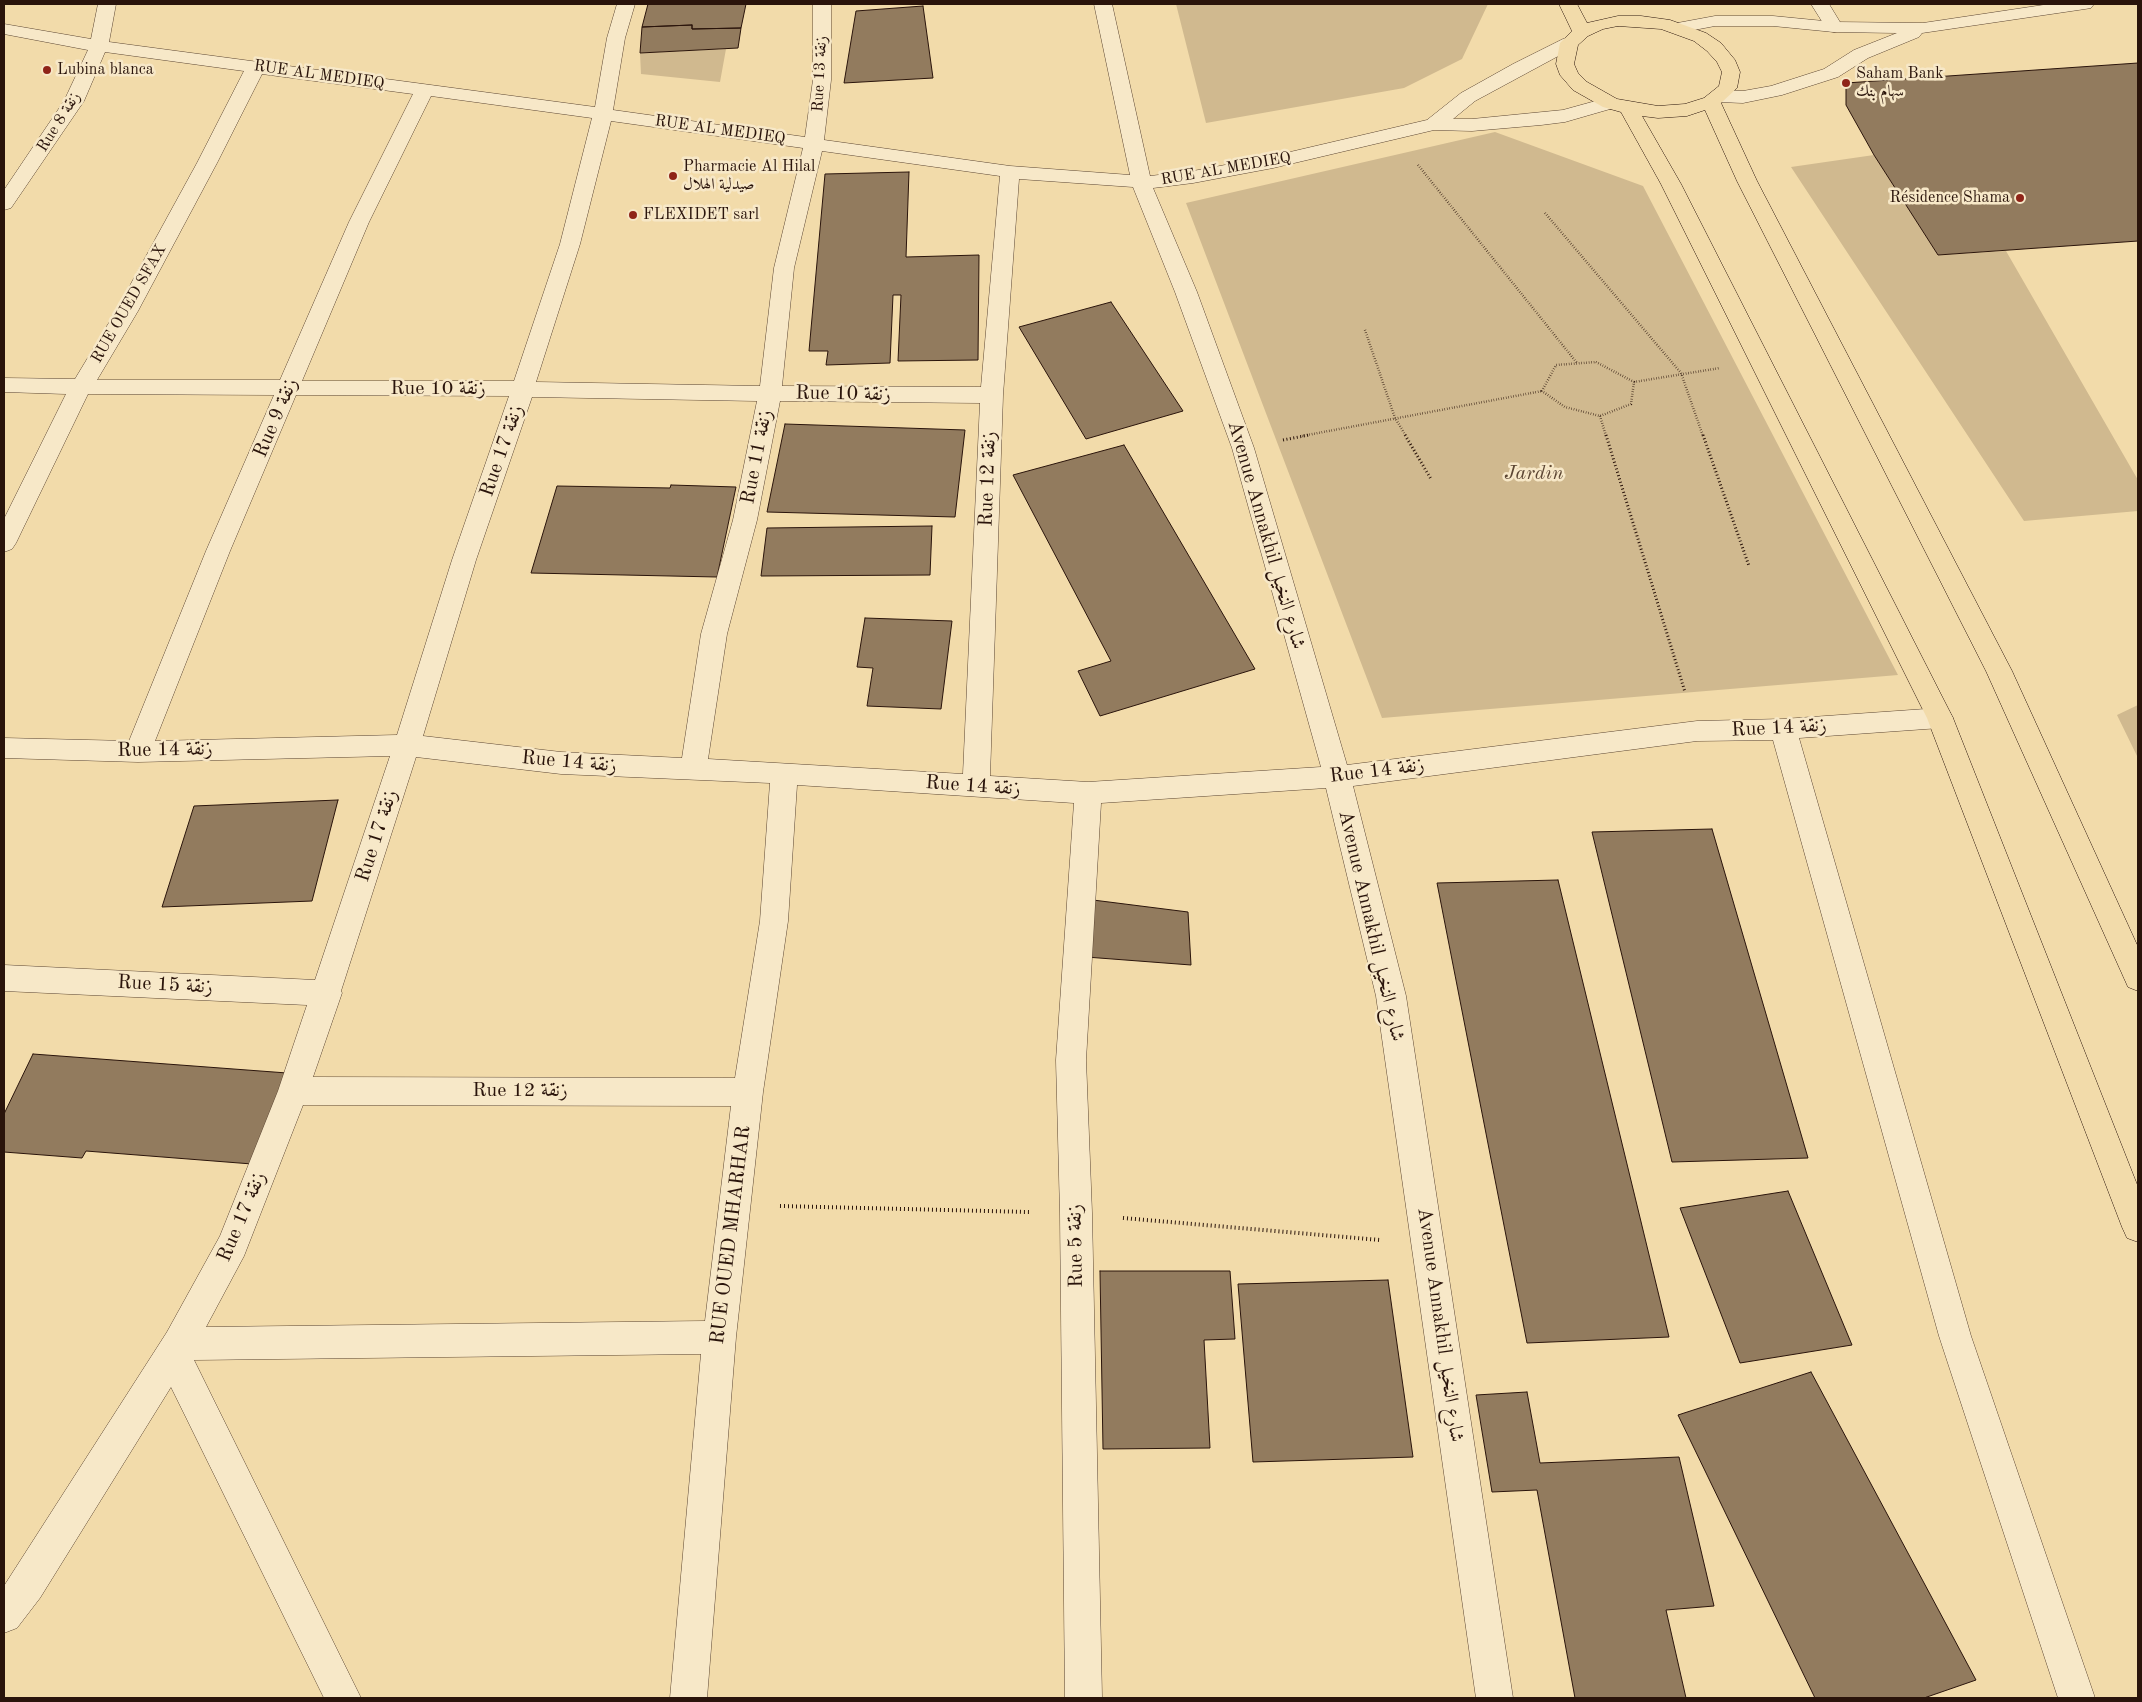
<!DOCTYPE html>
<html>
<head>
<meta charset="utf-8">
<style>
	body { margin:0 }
	#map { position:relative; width:2142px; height:1702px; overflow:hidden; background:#f2dbaa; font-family:"Old Standard TT",serif }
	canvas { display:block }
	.frame { position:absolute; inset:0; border:5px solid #2a140b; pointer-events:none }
</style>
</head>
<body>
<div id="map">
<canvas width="2142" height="1702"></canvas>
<div class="frame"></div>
</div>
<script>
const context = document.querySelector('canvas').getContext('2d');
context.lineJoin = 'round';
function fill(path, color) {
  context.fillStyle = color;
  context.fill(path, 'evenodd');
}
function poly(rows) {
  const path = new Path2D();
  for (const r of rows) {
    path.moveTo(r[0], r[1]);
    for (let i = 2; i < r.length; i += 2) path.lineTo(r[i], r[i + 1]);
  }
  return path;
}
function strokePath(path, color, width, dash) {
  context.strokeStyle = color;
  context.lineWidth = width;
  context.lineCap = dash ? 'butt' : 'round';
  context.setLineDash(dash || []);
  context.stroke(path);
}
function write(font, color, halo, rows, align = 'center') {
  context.font = font + ' "Old Standard TT",Amiri,serif';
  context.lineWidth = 5;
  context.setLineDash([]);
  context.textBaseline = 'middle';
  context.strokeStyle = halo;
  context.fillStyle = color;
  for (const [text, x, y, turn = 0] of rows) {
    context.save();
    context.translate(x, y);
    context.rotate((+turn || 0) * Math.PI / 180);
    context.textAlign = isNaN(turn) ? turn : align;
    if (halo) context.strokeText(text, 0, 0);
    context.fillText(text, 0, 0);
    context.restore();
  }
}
fill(poly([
	[1176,4,1488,4,1462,59,1404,88,1206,123],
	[726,49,720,82,641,74,640,53],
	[1495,132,1643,186,1898,675,1382,718,1186,203],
	[1874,155,1938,255,2006,251,2138,480,2138,511,2024,521,1791,167],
	[2138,705,2138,758,2117,715]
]), '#d0b98f');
const building = poly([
	[648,4,746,4,741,28,692,29,692,25,642,27,648,4],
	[923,6,933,78,844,83,856,11,923,6],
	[692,25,692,29,741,28,738,48,640,53,642,27,692,25],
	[2138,63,2138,241,1938,255,1874,155,1846,105,1846,83,2138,63],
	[909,172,906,257,979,255,978,360,898,361,901,295,893,295,890,363,826,365,828,351,809,351,825,174,909,172],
	[1111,302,1183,411,1086,439,1019,327,1111,302],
	[785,424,965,430,955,517,767,512,785,424],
	[1124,445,1255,669,1100,716,1078,671,1111,661,1013,475,1124,445],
	[671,485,736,487,717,577,531,573,557,486,670,488,671,485],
	[932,526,930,575,761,576,767,528,932,526],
	[865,618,952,621,941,709,867,706,873,668,857,667,865,618],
	[338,800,312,901,162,907,194,806,338,800],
	[1712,829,1808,1158,1672,1162,1592,832,1712,829],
	[1558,880,1669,1337,1527,1343,1437,883,1558,880],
	[1085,899,1188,912,1191,965,1086,957,1085,899],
	[33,1054,287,1073,252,1164,86,1151,82,1158,4,1152,4,1114,33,1054],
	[1788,1191,1852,1345,1740,1363,1680,1208,1788,1191],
	[1100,1271,1230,1271,1235,1339,1204,1340,1210,1448,1103,1449,1100,1271],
	[1388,1280,1413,1457,1253,1462,1238,1284,1388,1280],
	[1811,1372,1976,1680,1924,1698,1815,1698,1678,1415,1811,1372],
	[1527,1392,1540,1463,1679,1457,1714,1606,1666,1610,1686,1698,1575,1698,1537,1490,1492,1492,1476,1395,1527,1392]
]);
fill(building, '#927b5e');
strokePath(building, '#2a140b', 1);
const minor = poly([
	[98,4,116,4,109,42,595,107,607,38,617,4,635,4,625,38,613,110,805,137,813,80,813,4,831,4,831,80,824,140,1010,166,1130,175,1094,4,1112,4,1150,176,1193,171,1273,156,1427,120,1461,93,1513,64,1563,39,1569,37,1575,39,1578,43,1575,47,1475,101,1453,119,1472,119,1563,110,1610,97,1617,99,1620,103,1617,107,1565,122,1541,125,1472,131,1434,130,1273,168,1193,183,1153,188,1197,292,1254,448,1347,765,1697,721,1783,719,1940,708,1949,711,1953,718,1949,725,1940,728,1799,738,1971,1336,2095,1698,2058,1698,1939,1336,1773,740,1697,741,1353,786,1406,996,1513,1698,1476,1698,1376,996,1326,788,1101,803,1086,1060,1092,1213,1102,1698,1065,1698,1060,1213,1056,1060,1074,803,797,785,788,921,763,1092,736,1337,707,1698,670,1698,701,1354,194,1360,361,1698,324,1698,171,1387,40,1598,17,1628,4,1633,4,1586,167,1332,220,1236,278,1091,307,1005,4,991,4,965,315,980,390,756,138,762,4,758,4,738,129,741,206,551,274,395,88,394,16,543,12,549,4,552,4,519,66,394,4,392,4,378,75,379,116,311,197,163,244,71,105,52,84,101,11,208,4,210,4,190,64,101,88,50,4,34,4,24,91,39,98,4],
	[262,74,413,94,349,222,280,380,97,380,138,311,217,163,262,74],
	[431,96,592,118,560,244,514,381,302,381,369,222,431,96],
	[611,121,803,148,774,268,760,386,536,382,580,244,611,121],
	[822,151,1000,176,981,387,782,386,794,268,822,151],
	[1019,179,1133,187,1175,292,1232,448,1321,767,1088,782,990,776,1003,395,1019,179],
	[296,395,509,396,452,560,397,735,155,741,230,551,296,395],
	[532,397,757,401,733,520,701,634,682,758,561,752,423,736,476,560,532,397],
	[780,401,980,403,963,774,708,759,727,634,757,520,780,401],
	[416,757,561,774,770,783,760,921,735,1078,313,1077,342,993,341,991,416,757],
	[303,1105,731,1106,705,1321,206,1327,244,1256,303,1105],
	[1811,4,1829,4,1843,27,1840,31,1834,32,1828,31,1811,4]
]);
const tertiary = poly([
	[2050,4,2094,4,2091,8,2085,9,1922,33,1919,37,1868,58,1838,77,1782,95,1743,103,1719,102,1712,100,1710,96,1712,92,1719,90,1743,91,1771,86,1824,69,1854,50,1897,33,1834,32,1773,26,1715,26,1678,33,1672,32,1669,28,1672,24,1715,16,1773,16,1834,22,1923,23,2050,4]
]);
const trunk = poly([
	[1559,4,1577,4,1587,23,1618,16,1641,16,1670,20,1706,33,1721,43,1735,60,1740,72,1737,88,1721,103,1757,181,2012,671,2138,947,2138,991,2128,987,1986,671,1737,181,1705,110,1687,116,1658,118,1642,116,1681,184,1953,718,2138,1187,2138,1242,2127,1238,2122,1227,1927,718,1661,184,1621,112,1603,107,1573,90,1560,75,1556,64,1560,43,1572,31,1559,4],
	[1618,26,1661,29,1694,41,1707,51,1717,62,1722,72,1719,86,1704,98,1685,104,1658,106,1617,99,1587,82,1578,73,1574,64,1578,45,1588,36,1603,29,1618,26]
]);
strokePath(minor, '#5c4633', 1);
strokePath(tertiary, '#5c4633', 1);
strokePath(trunk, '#2a140b', 1);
strokePath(poly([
	[1418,165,1577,363],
	[1545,213,1681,373,1703,436],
	[1365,330,1395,418,1406,436],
	[1596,362,1634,382,1631,404,1600,416,1565,407,1542,391,1556,365,1596,362],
	[1634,382,1720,368],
	[1600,416,1606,436],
	[1302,436,1542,391]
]), '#2a140b', 2.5, [0.5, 2]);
strokePath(poly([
	[1405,435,1431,479],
	[1606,435,1685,692],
	[1703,435,1749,566],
	[1283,440,1309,435]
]), '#2a140b', 3, [1, 2.5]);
strokePath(poly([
	[780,1206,1029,1212],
	[1123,1218,1380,1240]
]), '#2a140b', 4, [1, 3]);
fill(minor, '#f7e8c8');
fill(tertiary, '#f7e8c8');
fill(trunk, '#f2dbaa');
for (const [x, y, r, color] of [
	[47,70,5,"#8f2418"],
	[1846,83,5,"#8f2418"],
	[673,176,5,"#8f2418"],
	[2020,198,5,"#8f2418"],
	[633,215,5,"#8f2418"]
]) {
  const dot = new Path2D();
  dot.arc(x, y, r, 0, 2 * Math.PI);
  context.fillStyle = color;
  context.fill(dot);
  strokePath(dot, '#f7e8c8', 2);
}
write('16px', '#2a140b', '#f7e8c8', [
	["Lubina blanca",57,70],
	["Saham Bank",1856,74],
	["سهام بنك",1856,92],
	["Pharmacie Al Hilal",683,167],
	["صيدلية الهلال",683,185],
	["Résidence Shama",2010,198,"right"],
	["FLEXIDET sarl",643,215]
], 'left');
write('16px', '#2a140b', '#f7e8c8', [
	["Rue 13 زنقة",820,74,-87],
	["RUE AL MEDIEQ",319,75,8],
	["Rue 8 زنقة",59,122,-58],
	["RUE AL MEDIEQ",720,130,8],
	["RUE AL MEDIEQ",1226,169,-10],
	["RUE OUED SFAX",129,304,-60]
]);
write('20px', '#2a140b', '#f7e8c8', [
	["Rue 10 زنقة",438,389],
	["Rue 10 زنقة",843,394,1],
	["Rue 9 زنقة",276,418,-67],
	["Rue 17 زنقة",502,451,-71],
	["Rue 11 زنقة",757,457,-79],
	["Rue 12 زنقة",988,479,-88],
	["Avenue Annakhil شارع النخيل",1266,535,74],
	["Rue 14 زنقة",1779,728,-3],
	["Rue 14 زنقة",165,750,-1],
	["Rue 14 زنقة",569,762,5],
	["Rue 14 زنقة",1377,771,-7],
	["Rue 14 زنقة",973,786,4],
	["Rue 17 زنقة",377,836,-72],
	["Avenue Annakhil شارع النخيل",1371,926,77],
	["Rue 15 زنقة",165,985,3],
	["Rue 12 زنقة",520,1091],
	["Rue 17 زنقة",242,1217,-67],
	["RUE OUED MHARHAR",731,1235,-83],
	["Rue 5 زنقة",1076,1246,-91],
	["Avenue Annakhil شارع النخيل",1440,1325,82]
]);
write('italic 20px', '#5c4633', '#f7e8c8', [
	["Jardin",1534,474]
]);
</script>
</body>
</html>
